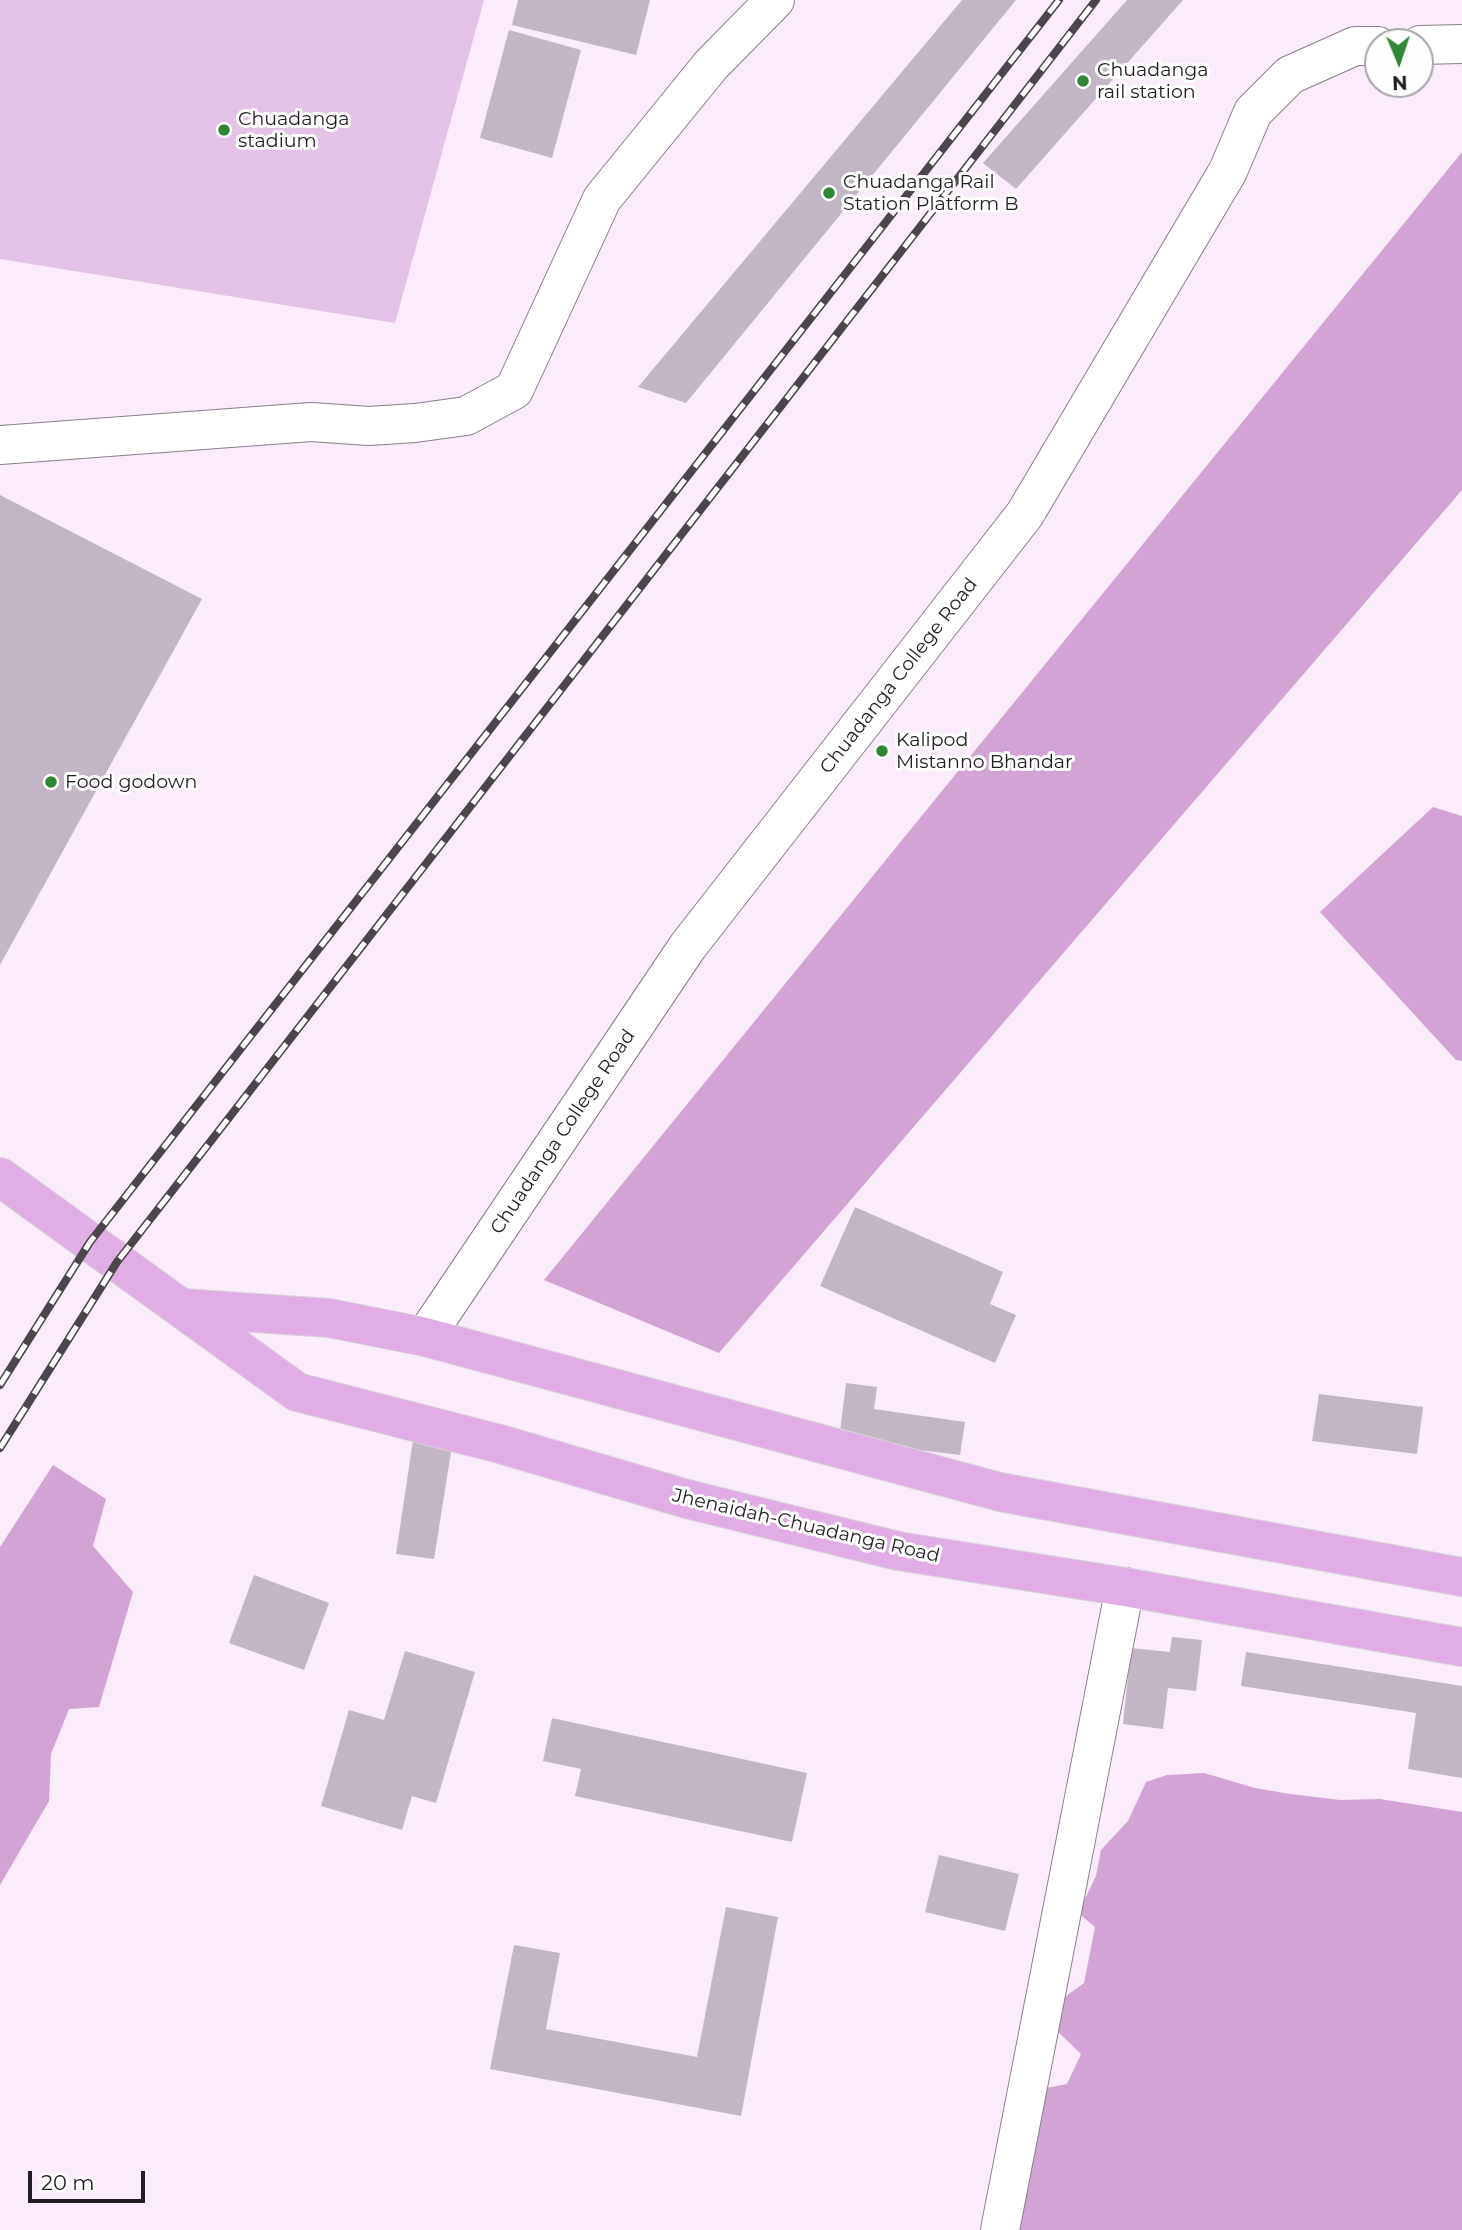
<!DOCTYPE html>
<html>
<head>
<meta charset="utf-8">
<style>
	body { margin:0 }
	#map { position:relative; width:1462px; height:2230px; overflow:hidden; background:#faecfa; font-family:Montserrat,sans-serif }
	canvas { display:block }
	.north { position:absolute; left:1364px; top:28px; width:70px; height:70px; box-sizing:border-box; background:#fefefe; border:2px solid #a6a4a6; border-radius:50%; rotate:178deg; font-size:19px; font-weight:700; line-height:28px; text-align:center; color:#211d22 }
	.north::after { content:''; display:block; margin:auto; width:24px; height:32px; background:#2f8634; clip-path:polygon(50% 0,100% 100%,50% 72%,0 100%) }
	.scale { position:absolute; left:28px; top:2171px; width:117px; height:32px; box-sizing:border-box; border:4px solid #211d22; border-top:0; padding-left:9px; font-size:21px; line-height:24px; white-space:nowrap; color:#211d22; -webkit-text-stroke:5px #fefefe; paint-order:stroke }
</style>
</head>
<body>
<div id="map">
<canvas width="1462" height="2230"></canvas>
<div class="north">N</div>
<div class="scale">20 m</div>
</div>
<script>
const context = document.querySelector('canvas').getContext('2d');
context.lineJoin = 'round';
function fill(path, color) {
  context.fillStyle = color;
  context.fill(path, 'evenodd');
}
function poly(rows) {
  const path = new Path2D();
  for (const r of rows) {
    path.moveTo(r[0], r[1]);
    for (let i = 2; i < r.length; i += 2) path.lineTo(r[i], r[i + 1]);
  }
  return path;
}
function strokePath(path, color, width, dash) {
  context.strokeStyle = color;
  context.lineWidth = width;
  context.lineCap = dash ? 'butt' : 'round';
  context.setLineDash(dash || []);
  context.stroke(path);
}
function write(font, color, halo, rows, align = 'center') {
  context.font = font + ' Montserrat,sans-serif';
  context.lineWidth = 6;
  context.setLineDash([]);
  context.textBaseline = 'middle';
  context.strokeStyle = halo;
  context.fillStyle = color;
  for (const [text, x, y, turn = 0] of rows) {
    context.save();
    context.translate(x, y);
    context.rotate((+turn || 0) * Math.PI / 180);
    context.textAlign = isNaN(turn) ? turn : align;
    if (halo) context.strokeText(text, 0, 0);
    context.fillText(text, 0, 0);
    context.restore();
  }
}
fill(poly([
	[0,0,484,0,395,323,0,259]
]), '#e3c3e5');
fill(poly([
	[1462,152,1462,490,719,1353,544,1280],
	[1433,807,1462,816,1462,1061,1456,1060,1320,912],
	[53,1465,106,1499,93,1546,133,1592,99,1707,69,1709,51,1754,49,1801,0,1885,0,1547],
	[1204,1773,1255,1788,1290,1794,1340,1800,1380,1799,1462,1812,1462,2230,981,2230,1025,2160,1039,2130,1040,2089,1067,2084,1081,2054,1054,2028,1058,2002,1084,1983,1095,1927,1078,1913,1096,1876,1101,1850,1128,1821,1146,1782,1167,1775]
]), '#d1a4d4');
fill(poly([
	[518,0,650,0,636,55,512,25],
	[962,0,1016,0,686,403,638,387],
	[1127,0,1183,0,1016,189,983,163],
	[509,30,581,50,552,158,480,138],
	[0,495,202,599,0,965],
	[855,1207,1003,1272,990,1304,1016,1315,995,1363,820,1286],
	[846,1383,877,1387,874,1409,965,1422,960,1455,839,1440],
	[1319,1394,1423,1407,1417,1454,1312,1441],
	[413,1440,452,1446,434,1559,396,1554],
	[254,1575,329,1603,304,1670,229,1643],
	[1172,1637,1202,1640,1196,1691,1168,1688,1163,1729,1123,1724,1131,1648,1170,1652],
	[405,1651,475,1672,436,1803,412,1796,402,1830,321,1806,349,1710,384,1720],
	[1246,1652,1462,1686,1462,1778,1408,1769,1416,1713,1241,1686],
	[552,1718,807,1773,792,1842,575,1796,581,1769,543,1761],
	[939,1855,1019,1874,1005,1931,925,1912],
	[726,1907,778,1917,741,2116,490,2069,514,1945,560,1953,546,2029,697,2057]
]), '#c3b6c4');
const minor = poly([
	[1420,45,1462,44],
	[0,445,311,422,369,426,415,423,466,416,514,390,602,199,711,65,775,0],
	[425,1337,688,946,1025,514,1228,171,1253,112,1290,75,1355,46,1378,46],
	[1000,2230,1125,1587]
]);
const major = poly([
	[0,1177,297,1392,500,1444,687,1499,898,1551,1125,1587,1462,1647],
	[183,1308,329,1318,425,1337,1000,1492,1462,1577]
]);
strokePath(minor, '#8a7e8b', 40);
strokePath(major, '#d7d6d7', 40);
strokePath(minor, '#fff', 38);
strokePath(major, '#e0ade5', 38);
const rail = poly([
	[0,1385,90,1242,1059,0],
	[0,1448,117,1262,1096,0]
]);
strokePath(rail, '#4b454c', 8);
strokePath(rail, '#fefefe', 5, [16]);
for (const [x, y, r, color] of [
	[1083,81,7,"#2f8634"],
	[224,130,7,"#2f8634"],
	[829,193,7,"#2f8634"],
	[882,751,7,"#2f8634"],
	[51,782,7,"#2f8634"]
]) {
  const dot = new Path2D();
  dot.arc(x, y, r, 0, 2 * Math.PI);
  context.fillStyle = color;
  context.fill(dot);
  strokePath(dot, '#fefefe', 2.5);
}
write('19px', '#211d22', '#fefefe', [
	["Chuadanga",1097,70],
	["rail station",1097,92],
	["Chuadanga",238,119],
	["stadium",238,141],
	["Chuadanga Rail",843,182],
	["Station Platform B",843,204],
	["Kalipod",896,740],
	["Mistanno Bhandar",896,762],
	["Food godown",65,782]
], 'left');
write('19px', '#211d22', '#fefefe', [
	["Chuadanga College Road",899,676,-52],
	["Chuadanga College Road",563,1132,-56],
	["Jhenaidah-Chuadanga Road",806,1526,13]
]);
</script>
</body>
</html>
